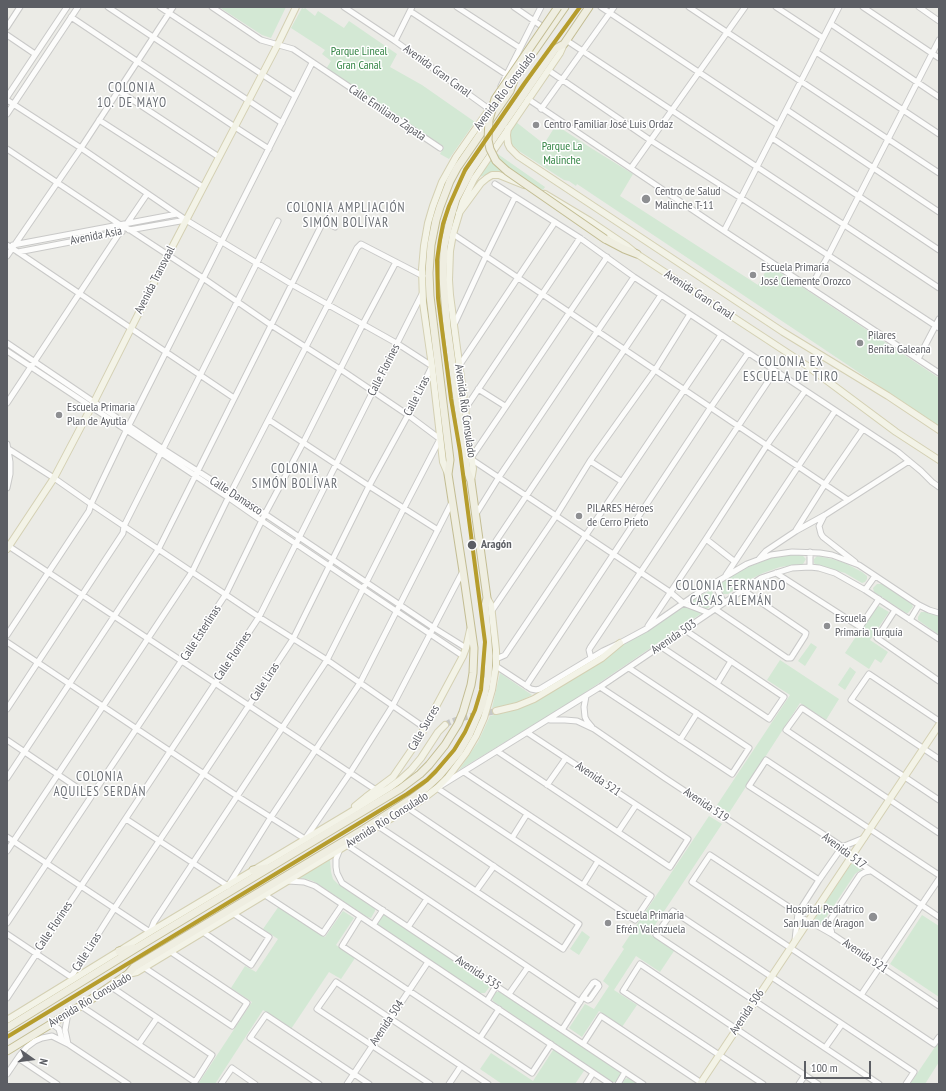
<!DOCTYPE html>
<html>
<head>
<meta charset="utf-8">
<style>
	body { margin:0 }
	#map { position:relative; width:946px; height:1091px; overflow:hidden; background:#ebebe6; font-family:"PT Sans Narrow",sans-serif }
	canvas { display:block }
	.frame { position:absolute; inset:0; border:8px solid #5c5e64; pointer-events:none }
	.north { position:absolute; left:12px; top:1039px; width:40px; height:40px; -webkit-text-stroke:3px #fff; paint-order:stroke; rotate:104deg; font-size:11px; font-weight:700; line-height:16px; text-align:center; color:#5c5e64 }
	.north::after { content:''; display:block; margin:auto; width:14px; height:18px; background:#5c5e64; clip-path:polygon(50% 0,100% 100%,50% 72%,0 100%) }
	.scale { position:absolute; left:804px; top:1061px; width:67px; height:18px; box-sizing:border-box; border:2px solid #5c5e64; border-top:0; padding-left:5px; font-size:12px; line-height:14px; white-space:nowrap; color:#5c5e64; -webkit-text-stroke:3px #fff; paint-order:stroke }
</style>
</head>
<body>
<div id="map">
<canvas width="946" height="1091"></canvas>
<div class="frame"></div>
<div class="north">N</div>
<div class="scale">100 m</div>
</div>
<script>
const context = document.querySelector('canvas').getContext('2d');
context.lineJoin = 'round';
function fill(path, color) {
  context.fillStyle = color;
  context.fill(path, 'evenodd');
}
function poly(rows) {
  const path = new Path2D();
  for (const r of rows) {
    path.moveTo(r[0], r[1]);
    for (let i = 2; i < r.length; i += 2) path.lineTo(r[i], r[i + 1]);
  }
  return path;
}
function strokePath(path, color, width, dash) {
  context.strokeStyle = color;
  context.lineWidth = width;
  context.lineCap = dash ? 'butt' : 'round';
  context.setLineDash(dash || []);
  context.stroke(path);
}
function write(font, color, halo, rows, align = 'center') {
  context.font = font + ' "PT Sans Narrow",sans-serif';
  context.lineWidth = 3;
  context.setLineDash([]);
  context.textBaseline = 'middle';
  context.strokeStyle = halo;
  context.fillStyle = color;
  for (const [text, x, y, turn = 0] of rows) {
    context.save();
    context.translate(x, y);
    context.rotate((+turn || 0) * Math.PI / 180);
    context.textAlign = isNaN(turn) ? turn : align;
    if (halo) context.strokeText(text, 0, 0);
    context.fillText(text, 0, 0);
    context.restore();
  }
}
fill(poly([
	[219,7,286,7,271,38,262,35],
	[302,8,304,9,305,8,315,16,318,11,344,28,349,21,397,54,390,67,422,85,475,122,449,159,440,154,444,147,326,69,331,61,322,54,325,50,291,28],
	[516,122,544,144,556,125,591,148,633,174,620,196,758,285,769,265,939,378,939,426,577,184,576,186,569,181,564,180,519,151,506,139],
	[495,152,545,187,543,190,499,173,488,173,483,176,478,177],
	[794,554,803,556,806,559,803,564,780,567,763,573,749,580,728,594,723,594,720,589,718,586,719,583,743,569,771,558],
	[817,556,832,559,845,563,862,572,867,576,867,579,865,582,862,583,845,573,816,565,814,563,814,559],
	[877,584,883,584,912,604,913,607,908,613,906,613,874,592,873,588],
	[709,591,712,591,717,602,706,609,687,603],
	[877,605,889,612,870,640,888,652,881,663,875,659,869,669,845,653],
	[683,606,702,613,574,700,459,770,478,742,490,716,518,709,534,702],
	[921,612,928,612,939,616,939,635,918,620,918,617],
	[811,643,817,647,805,666,798,661],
	[780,660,839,699,826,720,800,703,729,813,717,805,790,695,767,680],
	[850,667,856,672,845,690,838,685],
	[500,673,532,695,514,704,492,708],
	[709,816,722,824,649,934,674,951,660,972,636,956,614,990,637,1005,622,1027,599,1011,582,1037,569,1028,585,1004,594,1009,609,986,603,981,624,949,622,947],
	[330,860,331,872,333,879,338,884,375,909,375,911,371,918,367,917,313,881,306,879,298,878],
	[851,864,853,864,863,871,859,871,855,874,825,919,825,927,815,921,815,918],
	[279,906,325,937,343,911,354,918,336,945,355,958,341,979,329,972,291,1029,263,1010,215,1084,198,1084,252,1002,231,988,245,966,256,972,278,939,263,929],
	[382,915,384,915,488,983,490,986,485,993,479,993,378,925,378,923],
	[922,915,939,926,939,997,890,964],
	[582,931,590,937,579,955,570,949],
	[496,992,499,992,502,993,565,1032,620,1071,621,1074,616,1082,612,1082,497,1004,493,1001,492,998],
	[939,1041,939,1062,925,1084,910,1084],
	[555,1047,586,1068,575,1084,502,1084,480,1069,491,1053,533,1081],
	[628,1078,630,1079,639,1084,622,1084,625,1079]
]), '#d3e8d4');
strokePath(poly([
	[445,725,450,722,462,718,496,711]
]), '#c7c8c6', 6, [6, 3]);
const minor = poly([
	[108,7,282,123],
	[160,7,295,96],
	[212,7,261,40,293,49,440,148],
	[344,7,395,41,489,109,491,105],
	[457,7,520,48],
	[514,7,543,27],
	[601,7,778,125],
	[689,7,939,173],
	[776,7,823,38],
	[863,7,939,58],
	[919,7,939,21],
	[410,11,507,75],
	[71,17,235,127,269,149],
	[831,24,939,97],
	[7,27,20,7],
	[7,35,35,54],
	[566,40,939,288],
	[395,41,412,7],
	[816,52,939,134],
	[548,70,650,140,741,198,939,328],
	[501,86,541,7],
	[119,91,219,157],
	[7,97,67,7],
	[528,99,724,231,939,373],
	[7,100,81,148,186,220,293,285,398,344,432,366,408,415,369,486,293,639,114,909,71,977,72,980],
	[541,109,614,7],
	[787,110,939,212],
	[7,114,78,7],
	[99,120,203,187],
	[772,138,939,250],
	[7,149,119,224,130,230,203,278,271,325,340,369,408,415,440,439,404,508,327,660,154,922,150,932,7,837],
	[631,168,745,7],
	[495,184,580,238,634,277,898,452,921,471,932,482,939,487],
	[129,230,186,220],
	[724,231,839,7],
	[453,234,848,500],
	[7,245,18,252,234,398],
	[13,245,177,214],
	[18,252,122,232],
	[7,256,81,148,173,7],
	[810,288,828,256,939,40],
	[454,325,486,256,515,197],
	[7,343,163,449,265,514,434,628,466,648],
	[7,351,229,498,262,521,463,656],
	[918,359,939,319],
	[459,366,555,222],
	[478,389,505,406],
	[7,403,120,232,128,222,147,194],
	[465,409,580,238],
	[269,420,369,486,438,530],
	[7,444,10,462,10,474,7,488],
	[7,448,54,478,91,504,259,617,327,660,425,728],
	[471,458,607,257],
	[471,459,670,592,683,603,709,613],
	[590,461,621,481],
	[476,514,499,477,634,277],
	[824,516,819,526,821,534,823,537,855,562],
	[796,530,825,484,863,429],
	[706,539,734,561],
	[496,541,661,295],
	[7,545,376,790],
	[810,552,810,567],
	[759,559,766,551,796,531,825,515,909,461],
	[776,573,860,627,879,599],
	[726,575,835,411],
	[714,583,724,603],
	[865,590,875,576],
	[715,609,787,658,791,658,805,636,806,633,743,590],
	[895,610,877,638,939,681],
	[491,612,556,516,590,461,655,370,690,314],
	[910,620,919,605],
	[648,626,706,539,767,445,805,391],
	[7,635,89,511,91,504,126,431,312,63],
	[7,642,237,796,305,839,350,773,393,705,463,571],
	[660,646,769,719,784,697,685,630],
	[591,658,589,650,590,648,775,371],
	[496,659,505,655,721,335],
	[496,666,531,689,536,690,540,689,603,651,620,643,646,629,701,591,747,564,771,555,792,552,820,553,832,555,859,565,919,605,929,610,939,613],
	[717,684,731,661],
	[526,686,711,407,748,353],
	[600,687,732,774,749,748,629,668],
	[586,696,584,707,585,717,587,721,592,727],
	[7,709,123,533,124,526,278,221],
	[550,720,565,720,577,721,594,729,665,778,819,880],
	[939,721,869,674,851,700,939,759],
	[7,740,91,797],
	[680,740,697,713],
	[497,751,670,867,688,839,528,733],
	[464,772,651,896,635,920,437,788,600,687,743,590,761,578,776,573,792,568,810,567,819,568,835,573,865,590,939,639],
	[7,778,158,550,322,224,326,222,335,227],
	[547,785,566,758],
	[939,800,802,708,786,730,939,833],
	[126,819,228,886,271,817,360,683,452,502],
	[378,826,563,949,579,924,408,808],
	[618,832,636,805],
	[512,838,527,814],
	[347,845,580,1002],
	[340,849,336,859,336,867,337,873,342,883,643,1084],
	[7,851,192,572,231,492,357,248,361,244,423,276],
	[939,875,766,760,749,786,846,849,851,857,939,917],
	[288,881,304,882,315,886,610,1084],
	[583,885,598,861],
	[476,891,494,866],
	[265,895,323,933,342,905],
	[360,917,342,946,532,1073,551,1044],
	[7,923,226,594,265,514,303,443,363,324,396,262],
	[373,925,383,910],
	[408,927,427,899],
	[203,932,251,965,269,937,234,914],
	[7,934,71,977],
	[832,934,830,925,831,919,860,875,865,872,870,871],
	[795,940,798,913,819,880,842,847,864,838],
	[145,968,232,1026,247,1003,171,952],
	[509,994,528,967],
	[861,995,939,879],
	[7,998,259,617,422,294],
	[487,1001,496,986],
	[81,1006,195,1082,212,1055,110,986],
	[939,1006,832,934,809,921,801,918,798,913,710,855,692,882,934,1044,939,1037],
	[50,1024,55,1026,59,1029,62,1040],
	[562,1030,583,997,588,1000,590,999,599,986,598,984,595,982,593,983,583,997],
	[480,1038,499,1009],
	[68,1044,65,1030,68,1013],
	[139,1044,157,1018],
	[583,1044,601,1016,703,1084],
	[825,1048,842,1024],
	[18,1058,57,1084],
	[7,1074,20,1055,27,1047,35,1041,42,1038,52,1036,68,1044,128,1084],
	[221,1084,232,1068,255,1084],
	[319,1084,250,1038,266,1015,369,1084],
	[347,1084,428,962],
	[430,1084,317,1009,336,982,488,1084],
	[449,1084,461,1066],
	[586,1084,593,1073],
	[618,1084,625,1072],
	[763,1084,623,991,640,964,818,1084],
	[799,1084,805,1075],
	[879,1084,656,935,673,911,914,1072,906,1084]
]);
const major = poly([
	[508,128,507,135,508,144,510,148,518,156,783,332,888,396,939,430],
	[545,194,590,221,627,246,637,254,806,365,896,432,939,460],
	[459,213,481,183,487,178,492,175,499,175,524,185],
	[448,474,443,462,432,366,423,303,422,269,424,246,428,223,433,206,442,182,456,157,493,104],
	[471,481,473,469,450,295,449,280,450,251,453,234,463,201,474,179,560,53,564,44],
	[7,549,54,478,94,402,168,255,278,44,296,7],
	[496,711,517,706,534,699,602,658,620,643],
	[355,806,366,797,393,777,417,742,463,656,466,648,470,630],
	[128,974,137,972,420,801,437,788,448,777,466,753,476,736,484,718,492,690,496,666,496,650,491,605,487,598],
	[7,1020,150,932,349,813,389,788,400,780,411,770,421,758,438,732,445,725],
	[700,1084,939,725]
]);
const highway = poly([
	[605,239,624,249,637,254],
	[253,870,267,868],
	[119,951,134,948],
	[7,1028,138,947,400,789,420,774,429,765,445,745,458,724,463,712,471,685,473,673,474,648,463,571,448,474,450,460,430,296,429,273,431,245,436,220,440,207,450,181,457,168,510,91,514,80,565,7],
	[7,1051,90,1000,128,974,134,967,364,829,411,799,426,788,439,776,459,752,469,735,482,705,488,677,489,656,485,606,487,598,471,481,467,471,447,327,443,278,444,246,451,216,456,199,471,171,555,49,564,44,589,7]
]);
strokePath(minor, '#c9c9c8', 7);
strokePath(major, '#d4d0b3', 8);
strokePath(highway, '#c3bd93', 9);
strokePath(minor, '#fcfcfb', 5);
strokePath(major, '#f3f3e7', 6);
strokePath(highway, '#efeee1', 7);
const highwayBridge = poly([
	[558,7,495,99,489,120,488,140,490,149,496,161,507,171,605,239]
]);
strokePath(highwayBridge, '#c3bd93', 9, []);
strokePath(highwayBridge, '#efeee1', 7);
strokePath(poly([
	[7,1037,407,794,427,780,436,771,454,750,465,732,475,710,481,690,485,642,460,451,451,399,438,298,437,260,440,240,443,224,449,206,465,170,524,84,580,7]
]), '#b69d2d', 4);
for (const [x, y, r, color] of [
	[536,125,4,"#8e8f92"],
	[646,199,5,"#8e8f92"],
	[753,275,4,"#8e8f92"],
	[860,343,4,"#8e8f92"],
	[59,415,4,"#8e8f92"],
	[579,516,4,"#8e8f92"],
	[472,545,5,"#5c5e64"],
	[827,626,4,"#8e8f92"],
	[873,917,5,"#8e8f92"],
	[608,923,4,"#8e8f92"]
]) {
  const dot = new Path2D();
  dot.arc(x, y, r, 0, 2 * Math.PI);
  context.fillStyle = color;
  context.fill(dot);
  strokePath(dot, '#fff', 1.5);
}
write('12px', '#338444', '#fff', [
	["Parque Lineal",359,52],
	["Gran Canal",359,66],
	["Parque La",562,147],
	["Malinche",562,161]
]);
write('12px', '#5c5e64', '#fff', [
	["Avenida Gran Canal",437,71,36],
	["Avenida Río Consulado",505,91,-53],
	["Calle Emiliano Zapata",387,113,34],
	["Avenida Asia",96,236,-11],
	["Avenida Transvaal",155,280,-63],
	["Avenida Gran Canal",699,295,33],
	["Calle Florines",384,370,-63],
	["Calle Liras",417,396,-63],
	["Avenida Río Consulado",465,411,82],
	["Calle Damasco",236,496,33],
	["Calle Esterlinas",201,633,-57],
	["Avenida 503",674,637,-34],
	["Calle Florines",233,656,-56],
	["Calle Liras",265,682,-57],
	["Calle Sucres",424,728,-60],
	["Avenida 521",598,779,34],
	["Avenida 519",706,805,34],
	["Avenida Río Consulado",387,820,-32],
	["Avenida 517",844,851,37],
	["Calle Florines",54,926,-56],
	["Calle Liras",87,952,-57],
	["Avenida 521",865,956,34],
	["Avenida 535",478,973,34],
	["Avenida Río Consulado",90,1000,-31],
	["Avenida 506",747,1012,-56],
	["Avenida 504",387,1023,-56]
]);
write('12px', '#5c5e64', '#fff', [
	["Centro Familiar José Luis Ordaz",544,125],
	["Centro de Salud",655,192],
	["Malinche T-11",655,206],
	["Escuela Primaria",761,268],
	["José Clemente Orozco",761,282],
	["Pilares",868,336],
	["Benita Galeana",868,350],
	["Escuela Primaria",67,408],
	["Plan de Ayutla",67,422],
	["PILARES Héroes",587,509],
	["de Cerro Prieto",587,523],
	["Escuela",835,619],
	["Primaria Turquía",835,633],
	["Hospital Pediatrico",864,910,"right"],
	["San Juan de Aragon",864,924,"right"],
	["Escuela Primaria",616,916],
	["Efrén Valenzuela",616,930]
], 'left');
write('bold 12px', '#5c5e64', '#fff', [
	["Aragón",481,545]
], 'left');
context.letterSpacing = '1px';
write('13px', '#6c7076', '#fff', [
	["COLONIA",132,88],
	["1O. DE MAYO",132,103],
	["COLONIA AMPLIACIÓN",346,208],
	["SIMÓN BOLÍVAR",346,223],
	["COLONIA EX",791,362],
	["ESCUELA DE TIRO",791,377],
	["COLONIA",295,469],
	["SIMÓN BOLÍVAR",295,484],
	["COLONIA FERNANDO",731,586],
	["CASAS ALEMÁN",731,601],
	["COLONIA",100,777],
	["AQUILES SERDÁN",100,792]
]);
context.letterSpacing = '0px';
</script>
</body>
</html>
